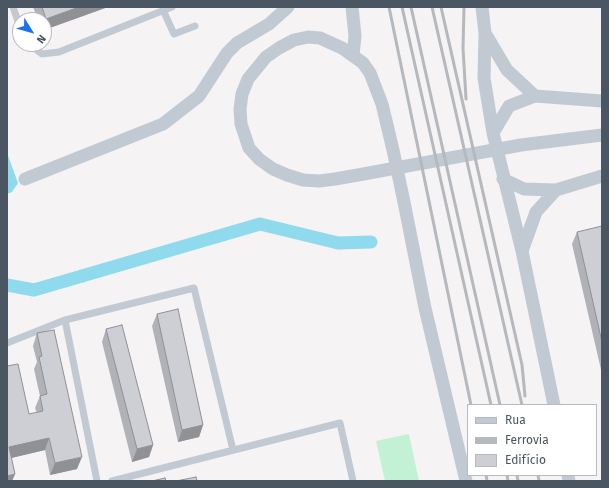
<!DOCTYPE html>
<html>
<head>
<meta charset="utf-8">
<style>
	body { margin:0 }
	#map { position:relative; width:609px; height:488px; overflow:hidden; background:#f5f3f3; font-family:"Fira Sans",sans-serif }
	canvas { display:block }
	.frame { position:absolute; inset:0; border:8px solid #4a5661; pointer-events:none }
	.legend { position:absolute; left:467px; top:404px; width:130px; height:72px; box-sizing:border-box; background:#fff; border:1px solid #b7bbc0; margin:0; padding:5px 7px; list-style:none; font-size:12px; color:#4a5661 }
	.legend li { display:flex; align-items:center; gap:8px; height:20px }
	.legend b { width:20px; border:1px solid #b7bbc0 }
	.north { position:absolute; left:12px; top:12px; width:40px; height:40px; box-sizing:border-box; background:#fff; border:1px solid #b7bbc0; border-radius:50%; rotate:127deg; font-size:11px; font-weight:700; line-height:16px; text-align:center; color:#4a5661 }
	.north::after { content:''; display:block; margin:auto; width:14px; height:18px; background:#1a73e8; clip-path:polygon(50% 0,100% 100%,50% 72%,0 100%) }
</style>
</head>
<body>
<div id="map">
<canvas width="609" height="488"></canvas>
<div class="frame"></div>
<ul class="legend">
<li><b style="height:5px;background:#c1cad2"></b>Rua</li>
<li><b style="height:5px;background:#b5b8bd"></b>Ferrovia</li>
<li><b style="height:11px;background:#cdcfd5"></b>Edifício</li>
</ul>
<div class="north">N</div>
</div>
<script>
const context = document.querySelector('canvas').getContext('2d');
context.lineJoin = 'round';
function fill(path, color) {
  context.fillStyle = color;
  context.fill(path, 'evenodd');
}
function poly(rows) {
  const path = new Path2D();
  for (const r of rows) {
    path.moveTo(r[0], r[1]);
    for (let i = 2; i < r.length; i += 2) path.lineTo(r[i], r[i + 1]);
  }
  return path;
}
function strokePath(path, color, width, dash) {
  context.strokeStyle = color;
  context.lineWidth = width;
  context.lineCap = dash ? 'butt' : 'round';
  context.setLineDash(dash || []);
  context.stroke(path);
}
fill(poly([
	[409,434,419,481,385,481,376,441]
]), '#c3f1d5');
fill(poly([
	[7,153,18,183,12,192,7,194]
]), '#90daee');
strokePath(poly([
	[7,285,34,290,260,224,338,243,371,242]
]), '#90daee', 13);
strokePath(poly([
	[13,7,20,27],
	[163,10,174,34,195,26],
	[29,44,42,54,59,52,172,7],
	[65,320,97,481],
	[7,343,65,320,194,288,233,450],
	[112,481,340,423,353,481]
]), '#c1cad2', 7);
strokePath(poly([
	[352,7,355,36,353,55],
	[482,7,485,33,507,70,535,96],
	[485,33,484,78,493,133,522,251,554,405],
	[493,133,509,106,535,96,602,101],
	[25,179,163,124,199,96,227,53,237,43,269,24,288,7],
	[503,179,524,189,556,190],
	[522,251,536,212,556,190,602,176],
	[568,475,569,481],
	[466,481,425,308,404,202,393,150,382,104,370,73,363,63,342,48,320,38,308,37,294,40,279,48,266,57,248,79,242,94,240,109,241,124,249,148,259,159,273,169,287,175,303,180,319,181,335,179,358,175,521,145,602,135]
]), '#c1cad2', 13);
strokePath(poly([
	[389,7,471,405],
	[402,7,491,405],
	[411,7,500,405],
	[432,7,522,405],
	[441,7,522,365,525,396],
	[464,7,463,48,466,99],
	[486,475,487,481],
	[507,475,508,481],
	[517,475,518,481],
	[538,475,539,481]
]), '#b5b8bd', 3);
fill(poly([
	[33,7,108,7,44,30,44,20,38,20],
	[602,226,602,374,572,244,577,232],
	[157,314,203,425,199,437,178,442,152,326],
	[106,329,153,445,149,457,132,462,102,342],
	[37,333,77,469,50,475,45,450,11,458,15,474,12,481,7,481,7,366,29,414,37,413,35,408,40,396,34,369,37,362,33,346]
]), '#b0b2b7');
fill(poly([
	[79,7,108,7,44,30,44,25,46,19],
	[203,425,199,437,178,442,182,430],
	[49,438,45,450,7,459,9,447],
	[153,445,149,457,132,462,137,449],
	[82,457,77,469,50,475,55,463],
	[15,474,12,481,7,481,7,476]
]), '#909195');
const building = poly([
	[42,7,79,7,46,19,42,7],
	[602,226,602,342,577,232,602,226],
	[178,309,203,425,182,430,157,314,178,309],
	[122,325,153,445,137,449,106,329,122,325],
	[54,330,82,457,55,463,49,438,9,447,15,474,7,476,7,366,18,364,29,414,43,411,40,396,47,394,39,357,42,356,37,333,54,330],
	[196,477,197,481,176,481,196,477],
	[165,478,166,481,152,481,165,478]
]);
fill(building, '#cdcfd5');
strokePath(building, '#909195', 1);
</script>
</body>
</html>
